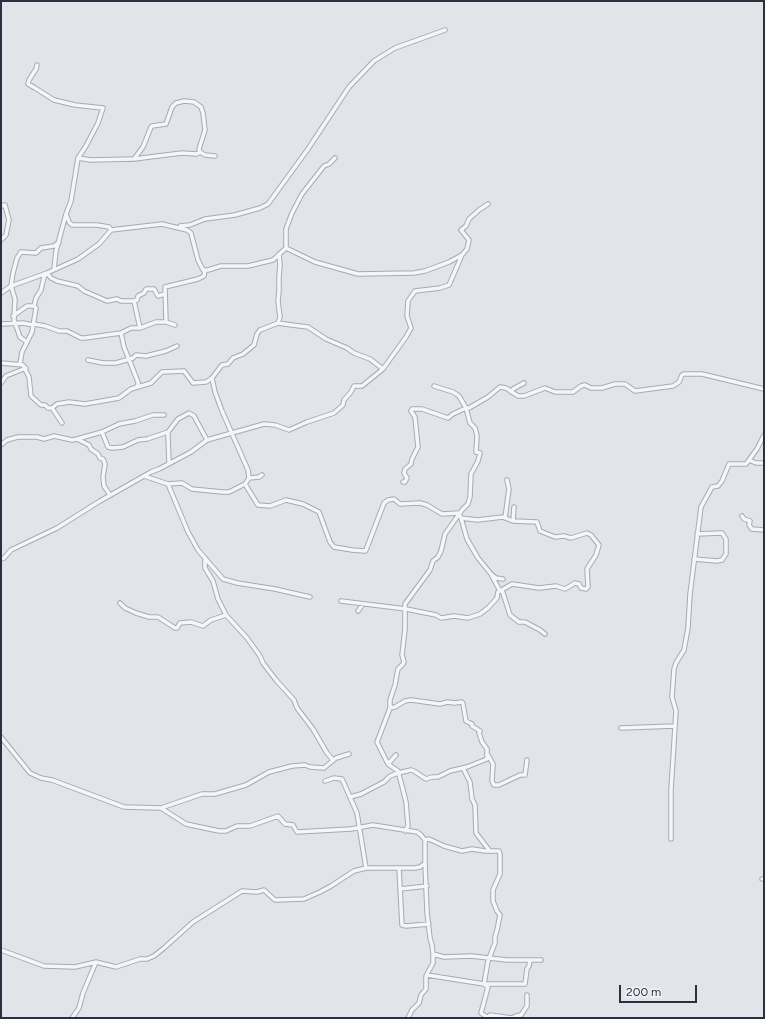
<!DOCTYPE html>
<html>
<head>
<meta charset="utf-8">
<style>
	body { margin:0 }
	#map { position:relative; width:765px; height:1019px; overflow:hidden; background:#e2e4ea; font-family:Figtree,sans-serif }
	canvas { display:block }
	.frame { position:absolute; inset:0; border:2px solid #2b3041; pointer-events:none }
	.scale { position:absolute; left:619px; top:985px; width:78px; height:18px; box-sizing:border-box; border:2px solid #2b3041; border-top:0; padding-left:5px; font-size:12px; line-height:14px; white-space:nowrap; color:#2b3041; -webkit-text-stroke:3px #f2f3f7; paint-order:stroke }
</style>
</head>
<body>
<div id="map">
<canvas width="765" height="1019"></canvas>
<div class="frame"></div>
<div class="scale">200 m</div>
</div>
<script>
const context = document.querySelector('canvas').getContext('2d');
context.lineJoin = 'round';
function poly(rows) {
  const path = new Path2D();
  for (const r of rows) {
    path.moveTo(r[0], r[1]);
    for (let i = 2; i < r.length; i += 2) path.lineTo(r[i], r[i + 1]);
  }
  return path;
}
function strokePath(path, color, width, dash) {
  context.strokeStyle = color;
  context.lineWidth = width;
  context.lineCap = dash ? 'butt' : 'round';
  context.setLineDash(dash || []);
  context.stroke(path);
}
const minor = poly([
	[37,65,36,69,29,80,28,84,35,88,54,100,75,105,103,108,98,123,86,146,78,158,71,201,66,214,56,251,54,269],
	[78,158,91,160,134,159,182,153,197,154,200,152],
	[134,159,143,147,151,127,152,126,166,124,172,107,176,103,184,101,194,102,201,107,203,113,205,130,199,149,200,152,205,155,215,156],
	[1,206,5,205,9,220,6,235,1,240],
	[66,214,69,222,72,225,97,225,109,227,111,230],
	[180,226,190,225,205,219,235,215,260,208,268,204,308,149,349,87,374,61,395,48,445,30],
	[286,248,315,262,358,274,414,273,425,271,449,262,462,255,467,249,469,240,461,230,466,226,469,219,479,210,488,204],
	[1,293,11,286,47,273,78,259,99,244,111,230,162,224,187,230,191,233,198,260,203,270,208,270,221,266,248,266,273,260,286,248,286,229,292,213,302,194,324,166,329,164,335,158],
	[13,316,27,306,34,306,36,298,41,290,44,277,47,273,51,278,57,281,78,286,84,291,107,301,117,299,121,301,134,301],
	[166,322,165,287,198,279,204,276,205,270],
	[278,323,292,325,308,327,326,339,347,348,354,353,370,359,383,369],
	[1,324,23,323,33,325],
	[34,324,45,326,59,331,67,331,81,338,85,338,121,333,131,328,140,328,156,322,166,322,175,325],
	[140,328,134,301,137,300,138,296,144,293,146,289,154,289,158,296,165,294],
	[121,333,124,347,138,382,138,386,136,387],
	[27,342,20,337,14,320,15,299,11,286,13,273,17,258,21,252,36,253,41,248,54,246,59,242],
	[88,360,103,363,116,363,133,358,136,355,146,356,166,351,177,346],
	[1,363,23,365,29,377,31,396,41,405,45,405,48,408,52,408,62,423],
	[20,364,22,352,32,332,36,308,34,306],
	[212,378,215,392,222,411,248,470,249,478,245,484],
	[1,383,6,376,26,368],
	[434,386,453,392,459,396,466,408,469,408,488,397,500,387,506,388,518,396,524,396,545,388,555,392,573,392,581,386,585,385,591,388,602,388,615,384,625,384,635,391,673,386,679,382,682,375,684,374,702,374,764,389],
	[511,392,513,389,524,383],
	[52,408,57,404,69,402,85,404,119,398,131,389,151,383,162,372,184,371,193,383,206,382,212,378,222,365,228,364,233,358,243,354,254,345,257,334,260,330,278,323,280,317,278,301,279,291,279,277,280,265,279,254],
	[102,432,108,447,112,448,123,447,138,440,147,439,168,432],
	[77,439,102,432,119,424,135,421,153,415,164,415],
	[1,445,7,440,18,437,37,437,44,439,54,436,72,440,77,439,89,445,91,449,98,454,100,458,103,459,105,464,103,477,104,486,110,495],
	[749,460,756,463,764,463],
	[169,463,168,436,168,432,178,419,189,413,194,416,207,440],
	[144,476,168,484,182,483,192,489,222,492,229,492,245,484,258,505,270,506,286,500,303,504,319,512,330,542,334,547,352,550,365,551,366,550,384,503,388,500,394,499,400,504,420,503,427,505,442,514,459,513,461,518,477,520,503,517,513,521,537,522,540,531,555,537,564,536,571,538,587,533,591,535,599,545,596,555,587,569,588,587,586,589,581,588,579,584,575,583,565,589,556,586,539,588,512,584,500,591,491,574],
	[249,478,259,477,262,475],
	[168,484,188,532,198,550,223,579,237,583,275,589,310,597],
	[742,516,744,519,750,521,749,525,752,529,764,530],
	[461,518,467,539,478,558,491,574,496,578,503,579],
	[505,518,509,489,507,480],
	[513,521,514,507],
	[205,558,205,568,213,581,218,599,226,615,247,638,260,656,263,663,276,680,294,700,297,708,313,729,327,753,333,760],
	[1,559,4,558,11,550,57,528,100,501,151,472,159,469,191,452,207,440,264,424,275,425,289,430,307,422,334,413,343,405,344,400,351,392,354,386,362,386,383,369,406,337,411,328,407,316,408,301,415,291,440,288,449,285,462,255],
	[694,559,717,561,722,560,726,554,726,539,722,533,697,534],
	[502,590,510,615,519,622,525,622,540,630,545,634],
	[341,601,406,609,436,615,441,618,454,616,468,618,480,614,488,608,497,598,498,592,500,591],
	[120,603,125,608,136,613,149,617,158,617,175,628,177,628,180,623,191,622,203,626,211,620,226,615],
	[358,611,363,604],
	[621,728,675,726],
	[1,737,30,773,41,778,52,780,124,807,161,808,202,794,215,794,246,785,269,772,292,766,305,765,310,767,324,768,336,758,349,754],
	[396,755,388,764,398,771,402,786,406,802,408,826,405,831],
	[488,755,493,764,492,781,494,785,499,785,520,775,525,775,527,760],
	[388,764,377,742,390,708,390,700,395,685,397,674,398,669,403,664,404,662,402,655,405,629,405,604,430,570,433,561,438,557,441,551,445,534,462,510,468,504,470,497,471,474,478,461,480,453,476,452,477,436,475,428,470,423,466,408,453,414,448,418,422,409,412,409,411,411,415,417,418,447,412,459,411,464,405,469,404,473,407,478,405,482,403,482],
	[463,768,470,782,472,799,475,805,476,833,489,850],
	[325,781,334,778,342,779,357,813,366,868],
	[350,797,361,794,384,782,390,776,398,773,411,770,414,771,426,779,432,777,438,777,450,771,467,767,487,759,487,749,482,742,479,733,480,731,472,726,472,724,466,721,463,704,462,702,454,703,448,702,440,704,411,700,405,701,395,707,390,708],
	[671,839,671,790,676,711,672,697,674,669,676,663,684,650,688,628,690,594,701,507,712,487,718,486,722,481,729,464,746,464,757,449,764,435],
	[425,840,429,839,444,846,462,851,472,849,485,851,499,851,500,854,500,874,493,890,493,901,497,911,500,915,497,930,495,937,495,943,488,961,484,984,488,987,481,1013,488,1018],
	[425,863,427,912,430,938,432,945,433,954,444,957,471,956,507,960,541,960],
	[399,868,402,925,406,926,429,924],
	[762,879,764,879],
	[400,889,427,886],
	[1,950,44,966,75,967,96,962,116,967,140,959,147,959,154,956,164,948,193,922,242,891,257,892,264,890,275,900,304,899,320,892,331,886,354,871,366,868,415,868,420,867,425,863,425,840,421,835,417,832,373,825,351,829,297,832,293,825,285,824,278,816,250,826,237,826,226,831,219,831,186,824,161,808],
	[427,975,484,984,525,984,527,969,529,966,530,960],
	[72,1018,79,1008,83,993,96,962],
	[408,1018,412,1010,419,1003,421,995,426,989,426,976,433,963,433,954],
	[488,1018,490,1015,512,1018,516,1016,521,1015,527,1006,527,995]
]);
strokePath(minor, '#a7aab4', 5.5);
strokePath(minor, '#f5f6f8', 3.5);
</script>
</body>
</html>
